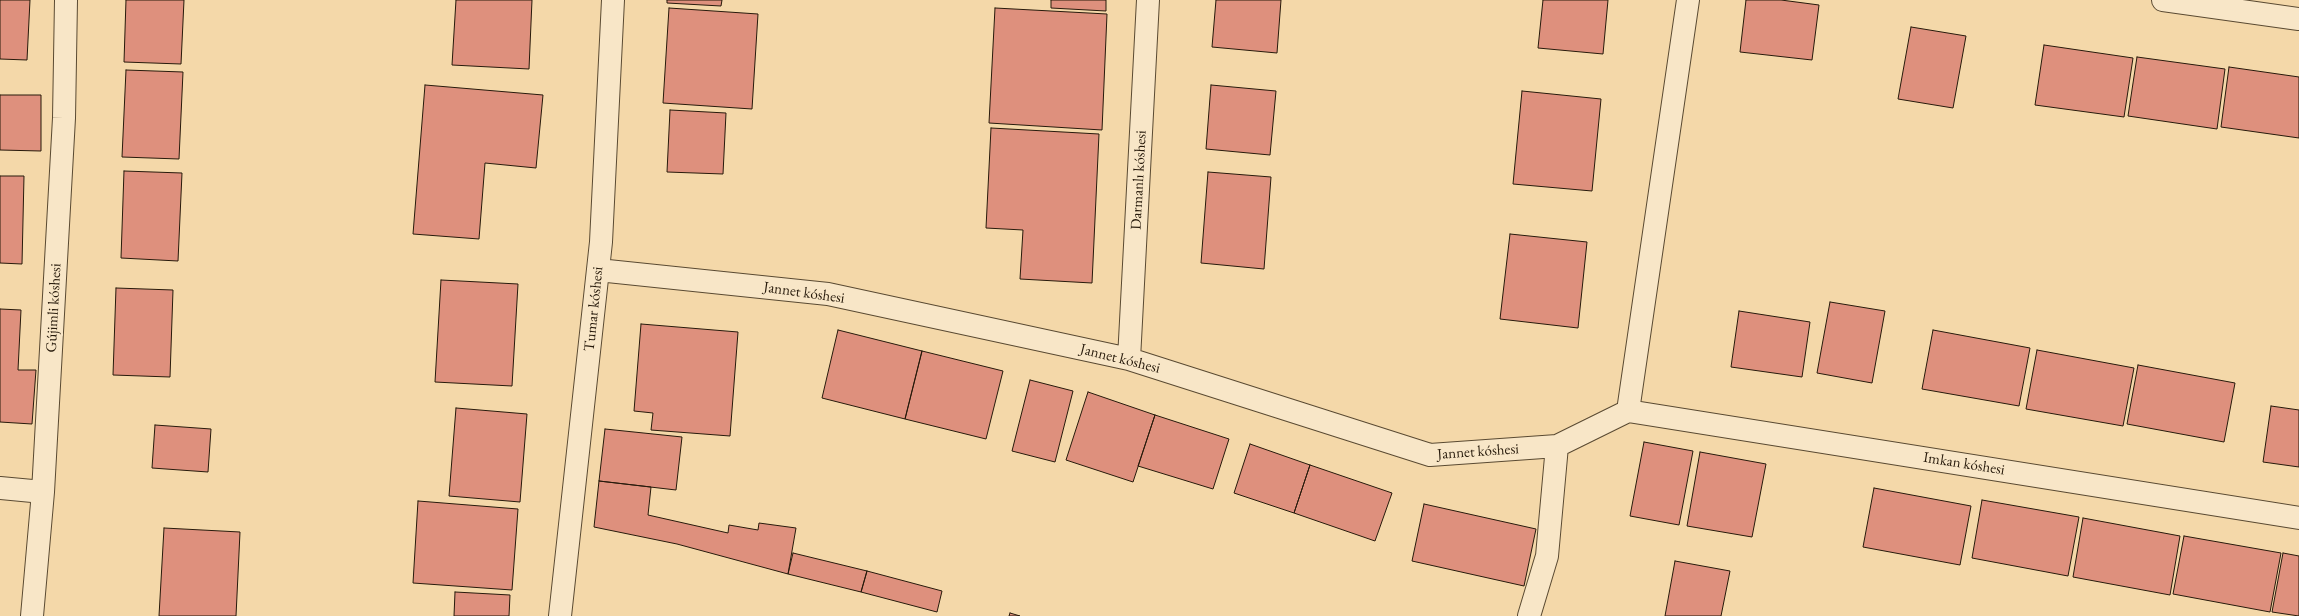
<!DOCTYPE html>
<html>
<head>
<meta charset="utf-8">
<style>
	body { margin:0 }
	canvas { display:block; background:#f4d8a9 }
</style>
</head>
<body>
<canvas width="2299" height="616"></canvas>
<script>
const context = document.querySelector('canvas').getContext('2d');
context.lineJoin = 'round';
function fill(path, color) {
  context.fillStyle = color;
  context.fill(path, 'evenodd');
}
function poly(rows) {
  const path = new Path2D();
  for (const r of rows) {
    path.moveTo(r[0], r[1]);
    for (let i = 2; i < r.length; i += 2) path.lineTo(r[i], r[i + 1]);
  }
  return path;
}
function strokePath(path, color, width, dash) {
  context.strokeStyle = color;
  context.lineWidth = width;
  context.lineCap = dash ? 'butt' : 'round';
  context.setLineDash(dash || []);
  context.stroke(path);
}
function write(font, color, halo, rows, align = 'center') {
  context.font = font + ' "EB Garamond",serif';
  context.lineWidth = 4;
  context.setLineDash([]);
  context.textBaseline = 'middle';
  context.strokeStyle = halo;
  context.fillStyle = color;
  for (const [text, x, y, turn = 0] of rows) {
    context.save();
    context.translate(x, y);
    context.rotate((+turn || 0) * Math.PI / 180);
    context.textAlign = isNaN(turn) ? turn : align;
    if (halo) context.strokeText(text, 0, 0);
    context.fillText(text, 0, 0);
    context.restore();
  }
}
const building = poly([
	[0,0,30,0,27,60,0,59,0,0],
	[126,0,184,0,181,64,124,62,126,0],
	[456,0,532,0,529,69,452,65,456,0],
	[667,0,722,0,721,6,667,3,667,0],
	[1051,0,1106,0,1106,11,1051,8,1051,0],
	[1216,0,1281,0,1277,53,1212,47,1216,0],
	[1543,0,1608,0,1603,54,1538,48,1543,0],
	[1746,0,1781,0,1819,5,1812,60,1740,52,1746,0],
	[669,8,758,14,752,109,663,103,669,8],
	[995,8,1107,14,1102,130,989,123,995,8],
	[1911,27,1966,36,1953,108,1898,99,1911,27],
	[2044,45,2133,58,2124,117,2035,105,2044,45],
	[2137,57,2225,69,2217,129,2128,116,2137,57],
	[2229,67,2299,77,2299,138,2221,127,2229,67],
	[126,70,183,72,179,159,122,157,126,70],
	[425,85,543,95,536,168,485,163,479,239,413,234,425,85],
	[1211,85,1276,91,1270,155,1206,149,1211,85],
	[1522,91,1601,99,1592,191,1513,184,1522,91],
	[0,95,41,95,41,151,0,150,0,95],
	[670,110,726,113,723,174,667,172,670,110],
	[991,128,1099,134,1092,283,1020,279,1023,230,986,228,991,128],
	[124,171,182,173,178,261,121,258,124,171],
	[1208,172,1271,177,1264,269,1201,263,1208,172],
	[0,176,24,176,22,264,0,263,0,176],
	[1510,234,1587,242,1578,328,1500,319,1510,234],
	[441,280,518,284,512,386,435,382,441,280],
	[116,288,173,290,170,377,113,375,116,288],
	[1830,302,1885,311,1872,383,1817,373,1830,302],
	[0,309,21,310,18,370,36,370,32,424,0,422,0,309],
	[1739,311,1810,322,1802,377,1731,367,1739,311],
	[641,324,738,332,730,436,651,430,653,413,634,411,641,324],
	[838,330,922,351,905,419,822,398,838,330],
	[1933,330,2030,348,2019,406,1922,389,1933,330],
	[2037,350,2134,368,2123,426,2026,409,2037,350],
	[922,351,1003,371,986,439,905,419,922,351],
	[2138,365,2235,383,2224,442,2127,424,2138,365],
	[1030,380,1073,391,1055,462,1012,451,1030,380],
	[1088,392,1155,415,1133,482,1066,460,1088,392],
	[2271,406,2299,410,2299,467,2263,462,2271,406],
	[456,408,527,414,520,502,449,496,456,408],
	[1155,415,1229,439,1213,489,1138,466,1155,415],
	[155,425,211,429,208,472,152,468,155,425],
	[605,429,682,437,676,490,599,481,605,429],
	[1644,442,1693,451,1679,525,1630,516,1644,442],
	[1250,444,1310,465,1294,513,1234,493,1250,444],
	[1700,452,1766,464,1752,537,1687,526,1700,452],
	[1310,465,1392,493,1375,541,1294,513,1310,465],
	[599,481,651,487,648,515,728,533,729,525,758,530,759,523,796,528,788,574,677,544,594,527,599,481],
	[1874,488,1971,506,1960,565,1863,547,1874,488],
	[1982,500,2079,517,2068,576,1972,558,1982,500],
	[418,501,518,509,512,590,413,583,418,501],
	[1424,504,1536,529,1524,586,1412,561,1424,504],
	[2083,518,2180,536,2170,595,2073,577,2083,518],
	[164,528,240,532,236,616,159,616,164,528],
	[2184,536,2281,553,2270,612,2173,594,2184,536],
	[793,553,867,571,861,592,788,574,793,553],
	[2283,553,2299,556,2299,616,2272,612,2283,553],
	[1675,561,1730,571,1721,616,1665,616,1675,561],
	[867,571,942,591,937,612,861,592,867,571],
	[455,592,510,595,509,616,454,616,455,592],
	[1010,613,1020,616,1009,616,1010,613]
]);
fill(building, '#de907d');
strokePath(building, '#271a0b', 1);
const minor = poly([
	[2163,0,2299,19],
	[598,270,828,294,1129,359,1430,455,1557,446,1628,411],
	[1129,359,1148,0],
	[1628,411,2299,518],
	[1628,411,1688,0],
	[0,488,43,492],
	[32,616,43,492,64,118,66,0],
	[560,616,601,242,613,0],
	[1529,616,1547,556,1557,446]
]);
strokePath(minor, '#5a4a32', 24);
strokePath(minor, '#f8e6c7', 22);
write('15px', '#271a0b', '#f8e6c7', [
	["Darmanlı kóshesi",1139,180,-87],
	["Jannet kóshesi",804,293,8],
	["Gújimli kóshesi",54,308,-87],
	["Tumar kóshesi",594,309,-84],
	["Jannet kóshesi",1120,359,14],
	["Jannet kóshesi",1478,452,-4],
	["Imkan kóshesi",1964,464,9]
]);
</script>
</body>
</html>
